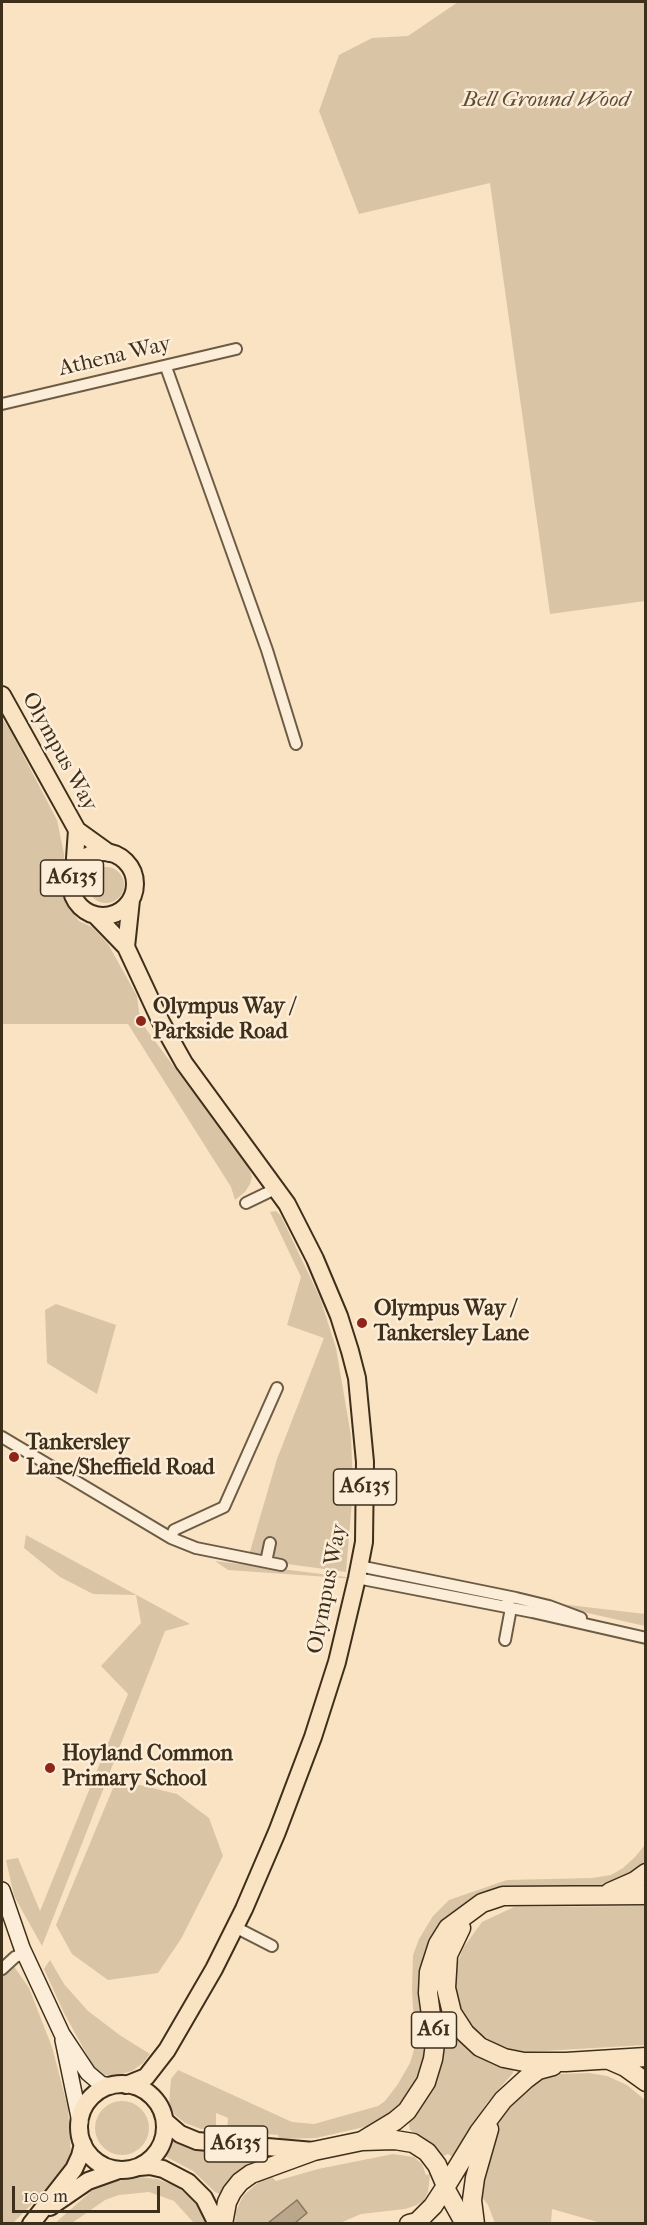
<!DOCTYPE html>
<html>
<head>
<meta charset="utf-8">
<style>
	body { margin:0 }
	#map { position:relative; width:647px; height:2225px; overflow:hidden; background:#fae3c3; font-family:"IM FELL French Canon",serif }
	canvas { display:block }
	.frame { position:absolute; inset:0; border:3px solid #3e2f1b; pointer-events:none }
	.scale { position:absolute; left:12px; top:2186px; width:148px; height:27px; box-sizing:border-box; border:3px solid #3e2f1b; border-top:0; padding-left:8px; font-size:18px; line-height:21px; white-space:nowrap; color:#3e2f1b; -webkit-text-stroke:4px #fcedd8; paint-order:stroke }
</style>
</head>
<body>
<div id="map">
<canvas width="647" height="2225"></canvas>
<div class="frame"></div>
<div class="scale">100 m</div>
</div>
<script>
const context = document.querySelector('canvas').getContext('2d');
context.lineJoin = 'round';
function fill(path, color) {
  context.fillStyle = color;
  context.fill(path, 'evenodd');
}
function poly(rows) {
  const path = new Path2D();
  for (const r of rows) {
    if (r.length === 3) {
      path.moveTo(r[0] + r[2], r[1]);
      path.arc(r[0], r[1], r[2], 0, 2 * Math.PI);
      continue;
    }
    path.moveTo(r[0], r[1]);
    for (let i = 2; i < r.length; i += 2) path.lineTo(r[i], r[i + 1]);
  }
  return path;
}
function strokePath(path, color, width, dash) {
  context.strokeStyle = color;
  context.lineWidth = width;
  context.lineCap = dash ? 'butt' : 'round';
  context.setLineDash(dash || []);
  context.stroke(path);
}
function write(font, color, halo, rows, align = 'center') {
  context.font = font + ' "IM FELL French Canon",serif';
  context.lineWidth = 5;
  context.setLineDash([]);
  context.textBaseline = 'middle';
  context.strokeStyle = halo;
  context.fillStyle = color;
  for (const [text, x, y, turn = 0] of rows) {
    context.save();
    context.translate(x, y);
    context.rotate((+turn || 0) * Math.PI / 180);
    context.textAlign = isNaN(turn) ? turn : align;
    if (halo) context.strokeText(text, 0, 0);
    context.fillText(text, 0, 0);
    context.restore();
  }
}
fill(poly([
	[458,2,645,2,645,601,550,614,490,183,359,214,319,111,339,55,372,38,408,36],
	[2,718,11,732,57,820,64,854,63,884,65,901,79,921,92,927,108,944,137,996,139,1012,146,1029,249,1168,252,1177,250,1184,245,1192,235,1200,231,1187,128,1024,2,1024],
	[106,885,18],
	[276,1211,281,1216,320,1298,336,1348,351,1436,353,1489,346,1572,280,1563,272,1553,249,1555,277,1459,324,1338,287,1325,301,1277,270,1212],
	[56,1304,116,1325,97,1394,47,1363,45,1310],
	[26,1535,190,1624,165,1631,42,1946,14,1896,6,1860,18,1858,40,1911,128,1694,101,1666,141,1623,136,1595,93,1594,60,1577,24,1548],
	[215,1561,371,1580,228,1570],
	[535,1601,645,1614,645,1626],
	[140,1785,177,1794,209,1818,223,1856,181,1939,158,1973,108,1980,72,1954,56,1925,113,1788],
	[645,1840,645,1868,628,1881,594,1889,523,1889,447,1919,428,2050,417,2085,394,2114,373,2125,316,2138,279,2139,278,2135,227,2131,228,2118,216,2113,216,2130,201,2129,185,2123,175,2115,169,2104,171,2079,178,2070,292,2122,314,2124,378,2106,385,2101,398,2084,410,2063,415,2046,412,1989,413,1955,419,1939,433,1916,449,1900,507,1880,592,1878,611,1875,623,1868,635,1857,644,1846],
	[645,1906,645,2045,527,2052,509,2049,493,2042,478,2033,465,2017,457,1998,455,1981,457,1965,463,1948,482,1922,514,1907],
	[50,1960,64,1984,88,2011,121,2036,150,2054,143,2063,132,2071,115,2076,102,2075,96,2071,64,2013,44,1969],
	[13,1965,29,1988,52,2047,68,2108,71,2155,64,2167,43,2193,13,2223,2,2224,2,1977],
	[442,2004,513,2069,513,2073,486,2104,454,2158,448,2154,441,2157,430,2144,410,2130,409,2126,409,2119,414,2114,435,2005],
	[589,2073,607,2076,627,2085,645,2100,645,2223,601,2223,552,2209,551,2223,495,2223,488,2205,480,2195,496,2124,502,2114,509,2105,527,2087,538,2081,559,2074],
	[122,2128,27],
	[171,2140,203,2151,267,2154,267,2161,220,2194,215,2192,193,2171,163,2155,168,2141],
	[393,2154,414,2157,422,2164,426,2175,430,2174,428,2192,424,2200,417,2205,405,2209,361,2214,340,2223,235,2224,236,2211,243,2196,261,2180,272,2177,276,2181,318,2169],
	[139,2177,157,2179,174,2185,191,2197,204,2216,206,2223,194,2223,174,2201,149,2192,119,2195,105,2200,72,2223,54,2224,95,2188,118,2181]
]), '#dac4a6');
const water = poly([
	[297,2200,307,2213,295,2223,268,2223,297,2200]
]);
fill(water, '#baa68a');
strokePath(water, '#88765e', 1.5);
const street = poly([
	[166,367,267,650,296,744],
	[2,404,236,349],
	[246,1203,275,1189],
	[2,1437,171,1538,196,1548,281,1565],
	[171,1538,174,1530,224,1507,277,1388],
	[266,1562,270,1543],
	[359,1566,516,1598,549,1606,581,1618],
	[357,1578,532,1612,646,1638],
	[505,1640,511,1608,507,1603],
	[235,1927,272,1946],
	[2,1969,15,1957,25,1953]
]);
const secondary = poly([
	[2,1890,22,1948,62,2034,88,2073,101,2084,111,2086],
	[63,2040,80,2122]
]);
const primary = poly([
	[2,695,77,830,109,853],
	[103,884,32],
	[74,872,77,830],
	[96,916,126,947,161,1022,184,1063,287,1204,315,1259,339,1316,350,1351,357,1378,365,1462,364,1542,357,1578,337,1662,313,1737,277,1832,244,1909,214,1969,167,2050,146,2077,126,2085],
	[126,947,131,900],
	[122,2127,43],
	[165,2121,180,2134,197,2141,314,2151],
	[139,2167,150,2166,163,2169,188,2182,204,2198,217,2224],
	[50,2207,88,2181,119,2170],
	[31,2224,74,2169,80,2156,83,2144]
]);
const highway = poly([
	[610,1892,635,1881,646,1873],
	[461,1928,448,1955,446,1988,452,2013,465,2033,480,2047,504,2058,524,2062,566,2062,646,2057],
	[609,2060,625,2067,646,2082],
	[362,2141,395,2121,407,2111,426,2082,433,2059,435,2044,428,1993,429,1972,438,1944,448,1928,482,1903,503,1896,646,1895],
	[446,2186,479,2132,503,2100,526,2079,538,2070,553,2066],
	[445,2188,465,2224],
	[223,2224,227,2202,232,2192,240,2182,251,2174,314,2151,362,2141,395,2140,413,2143,427,2152,437,2165,446,2186,433,2206,417,2222,409,2224],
	[475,2224,472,2200,475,2178,489,2129]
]);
strokePath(street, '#6d5c45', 14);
strokePath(secondary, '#3e2f1b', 18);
strokePath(primary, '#3e2f1b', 20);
strokePath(highway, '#3e2f1b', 21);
strokePath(street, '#fcedd8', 10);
strokePath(secondary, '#fcedd8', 15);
strokePath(primary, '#fae3c3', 16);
strokePath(highway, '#fae3c3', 18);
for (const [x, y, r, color] of [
	[141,1021,6,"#8f2418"],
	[362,1323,6,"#8f2418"],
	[14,1457,6,"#8f2418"],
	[50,1768,6,"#8f2418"]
]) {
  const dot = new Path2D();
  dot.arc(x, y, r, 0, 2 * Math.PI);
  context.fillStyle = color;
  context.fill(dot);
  strokePath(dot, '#fcedd8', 2);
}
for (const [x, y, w] of [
	[72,878,63],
	[365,1487,63],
	[434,2030,45],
	[236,2144,63]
]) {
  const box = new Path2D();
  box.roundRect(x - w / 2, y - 18, w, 36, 4.5);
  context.fillStyle = '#fcedd8';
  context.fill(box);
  strokePath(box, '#3e2f1b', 1.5);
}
write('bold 21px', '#3e2f1b', null, [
	["A6135",72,878],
	["A6135",365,1487],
	["A61",434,2030],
	["A6135",236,2144]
]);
write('italic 22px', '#5d4d37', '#fcedd8', [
	["Bell Ground Wood",546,101]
]);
write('22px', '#3e2f1b', '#fcedd8', [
	["Athena Way",115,357,-13],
	["Olympus Way",59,752,61],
	["Olympus Way",328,1589,-79]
]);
write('bold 22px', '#3e2f1b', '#fcedd8', [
	["Olympus Way /",153,1008],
	["Parkside Road",153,1033],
	["Olympus Way /",374,1310],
	["Tankersley Lane",374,1335],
	["Tankersley",26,1444],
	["Lane/Sheffield Road",26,1469],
	["Hoyland Common",62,1755],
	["Primary School",62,1780]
], 'left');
</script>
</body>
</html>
